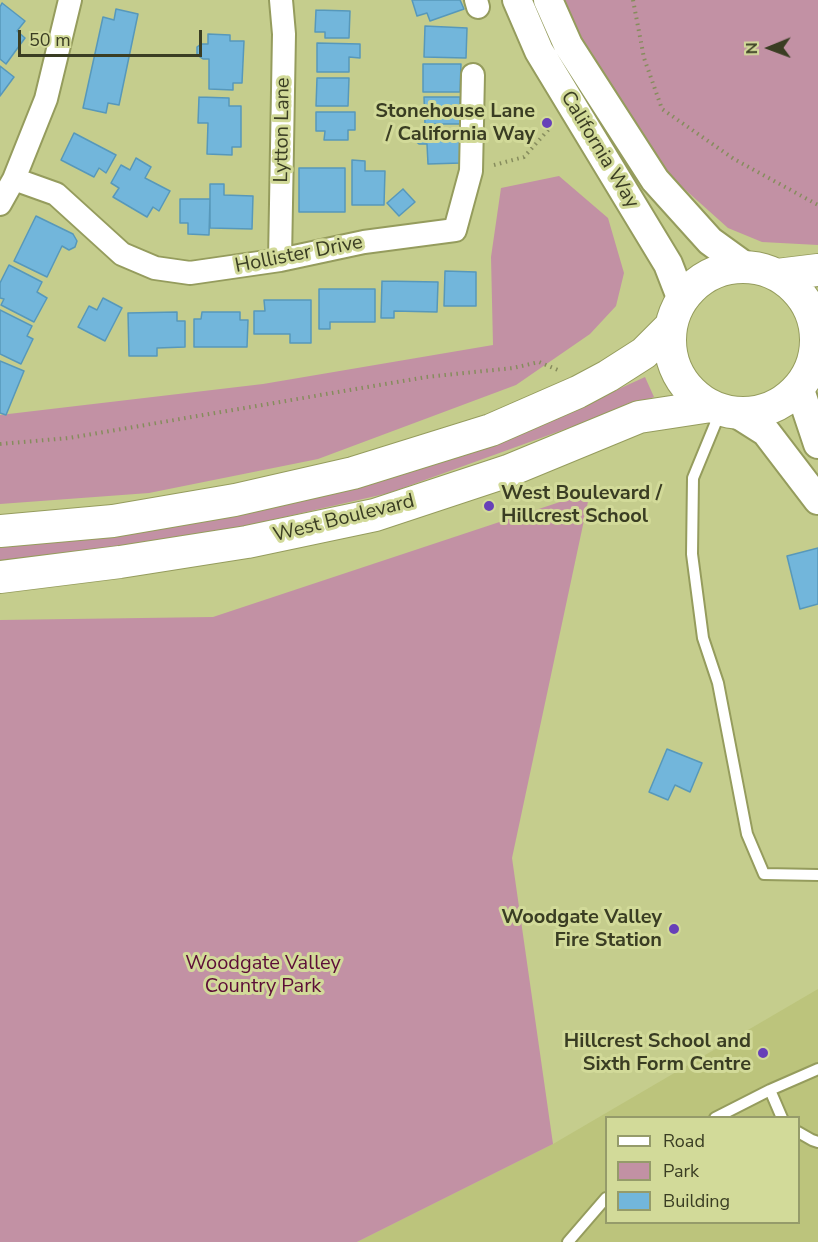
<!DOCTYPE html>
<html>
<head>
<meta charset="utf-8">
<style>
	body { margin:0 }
	#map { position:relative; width:818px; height:1242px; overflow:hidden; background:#c5cd8d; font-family:"Nunito Sans",sans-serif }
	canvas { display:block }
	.legend { position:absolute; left:605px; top:1116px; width:195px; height:108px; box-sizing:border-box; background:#d2da99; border:2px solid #959b6a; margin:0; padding:8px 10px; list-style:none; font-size:18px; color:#3a3d23 }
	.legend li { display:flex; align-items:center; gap:12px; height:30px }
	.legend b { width:30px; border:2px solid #959b6a }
	.north { position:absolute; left:740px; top:18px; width:60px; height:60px; -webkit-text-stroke:4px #d2da99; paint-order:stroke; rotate:269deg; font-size:16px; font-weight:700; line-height:24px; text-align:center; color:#3a3d23 }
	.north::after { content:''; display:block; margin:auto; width:21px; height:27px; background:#3a3d23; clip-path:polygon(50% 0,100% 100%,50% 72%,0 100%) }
	.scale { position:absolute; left:18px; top:30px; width:184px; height:27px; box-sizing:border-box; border:3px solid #3a3d23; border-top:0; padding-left:8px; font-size:18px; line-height:21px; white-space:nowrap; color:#3a3d23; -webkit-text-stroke:4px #d2da99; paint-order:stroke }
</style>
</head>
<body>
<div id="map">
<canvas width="818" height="1242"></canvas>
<ul class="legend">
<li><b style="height:8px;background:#fff"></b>Road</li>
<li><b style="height:16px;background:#c291a4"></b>Park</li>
<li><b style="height:16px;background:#72b6db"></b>Building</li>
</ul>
<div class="north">N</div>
<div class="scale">50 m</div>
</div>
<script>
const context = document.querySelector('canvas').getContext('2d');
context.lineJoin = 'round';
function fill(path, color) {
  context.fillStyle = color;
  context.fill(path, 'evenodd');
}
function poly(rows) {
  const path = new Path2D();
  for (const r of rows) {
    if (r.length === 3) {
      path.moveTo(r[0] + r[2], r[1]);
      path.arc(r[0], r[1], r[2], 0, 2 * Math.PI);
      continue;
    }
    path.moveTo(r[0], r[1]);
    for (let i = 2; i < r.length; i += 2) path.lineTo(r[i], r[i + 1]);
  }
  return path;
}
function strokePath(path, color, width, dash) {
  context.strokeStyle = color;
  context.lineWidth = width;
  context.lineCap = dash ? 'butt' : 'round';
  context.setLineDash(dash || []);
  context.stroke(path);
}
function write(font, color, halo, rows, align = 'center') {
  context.font = font + ' "Nunito Sans",sans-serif';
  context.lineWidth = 6;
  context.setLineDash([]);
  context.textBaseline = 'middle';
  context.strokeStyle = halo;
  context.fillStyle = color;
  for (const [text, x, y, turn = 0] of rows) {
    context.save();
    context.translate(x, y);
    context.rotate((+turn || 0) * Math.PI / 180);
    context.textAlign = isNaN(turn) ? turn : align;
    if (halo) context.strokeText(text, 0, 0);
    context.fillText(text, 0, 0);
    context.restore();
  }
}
fill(poly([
	[818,989,818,1242,357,1242,553,1144],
	[606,1118,798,1118,798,1222,606,1222]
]), '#bcc47c');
fill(poly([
	[556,0,818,0,818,245,762,242,728,228,652,160],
	[559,176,608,218,624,273,616,306,590,334,516,385,318,459,149,493,0,504,0,415,263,384,493,345,491,257,501,188],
	[645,377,654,397,389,493,245,526,104,555,0,563,0,541,575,409],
	[590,492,512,858,553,1144,357,1242,0,1242,0,620,213,617]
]), '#c291a4');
const building = poly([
	[412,0,460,0,464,9,430,21,427,13,417,16,412,0],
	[2,3,25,21,17,31,25,38,6,64,0,59,0,7,2,3],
	[116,9,138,14,119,105,108,103,106,113,83,108,103,17,114,20,116,9],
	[316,10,350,11,349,38,325,38,325,32,315,32,316,10],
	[425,26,467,28,466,58,424,57,425,26],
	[208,34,230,35,230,41,244,41,242,83,233,83,233,90,209,89,209,59,203,59,197,55,197,47,201,44,208,44,208,34],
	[317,43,360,44,360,58,349,57,349,72,317,72,317,43],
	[423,64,461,64,460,92,423,92,423,64],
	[0,66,14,77,0,96,0,66],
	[317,78,349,78,348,106,316,106,317,78],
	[199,97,229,98,229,106,241,106,241,147,232,147,232,155,207,154,208,123,198,123,199,97],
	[424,97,460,97,460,124,425,124,424,97],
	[316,112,355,112,355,130,348,130,348,140,324,140,325,131,316,131,316,112],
	[460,129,461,163,428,164,427,144,419,144,414,140,415,133,420,130,460,129],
	[74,133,116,155,106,173,99,168,94,177,61,160,74,133],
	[136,158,151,167,145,178,170,191,159,211,153,207,147,217,113,197,119,188,111,183,121,165,130,170,136,158],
	[352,160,365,161,365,171,385,171,384,205,352,205,352,160],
	[299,168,345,168,345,212,299,212,299,168],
	[210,184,224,184,224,195,253,196,252,229,210,228,210,184],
	[403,189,415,202,399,216,387,203,403,189],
	[180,199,210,199,209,235,188,234,188,223,180,223,180,199],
	[36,216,73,234,77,241,75,247,69,250,62,246,47,277,14,261,36,216],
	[9,265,42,282,37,292,47,298,34,322,1,305,4,299,0,298,0,283,9,265],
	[445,271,476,272,476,306,444,306,445,271],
	[382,281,438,282,437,312,394,311,394,318,381,318,382,281],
	[319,289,375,289,375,322,330,322,330,329,319,329,319,289],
	[103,298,122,308,105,341,78,327,89,306,97,310,103,298],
	[264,300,311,300,311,343,290,343,290,334,254,334,254,311,265,311,264,300],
	[0,310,32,326,27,336,33,339,21,364,0,354,0,310],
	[177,312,177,321,185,321,185,347,157,348,157,356,129,356,128,313,177,312],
	[202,312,240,312,240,320,248,320,247,347,194,347,194,319,201,319,202,312],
	[0,361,24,371,6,415,0,413,0,361],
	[818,548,818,604,800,609,787,556,818,548],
	[667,749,702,763,690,792,675,785,668,800,649,792,667,749]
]);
fill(building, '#72b6db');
strokePath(building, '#5798ba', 1.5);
const service = poly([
	[721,410,693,478,692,554,703,638,718,683,747,834,764,874,818,875],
	[770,1090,818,1069],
	[715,1118,770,1090,782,1118],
	[798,1132,812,1140,818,1142],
	[568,1242,606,1198]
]);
const minor = poly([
	[476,0,478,7],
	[14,179,56,194,122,254,155,268,190,273,280,260,364,242,455,230,471,171,473,75],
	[0,204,14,179,46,99,70,0],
	[280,260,284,34,281,0]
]);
const tertiary = poly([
	[517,0,539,51,668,264,682,300],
	[548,0,568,45,655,180,710,241,746,267],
	[799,387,818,444],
	[736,413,766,432,818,500]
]);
const secondary = poly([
	[743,340,73],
	[777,275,818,270],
	[0,531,113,521,235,500,353,473,491,430,578,392,608,376,644,353,671,326],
	[0,577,120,562,247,542,375,515,508,471,639,417,711,406]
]);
strokePath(service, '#959c5d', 14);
strokePath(minor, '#959c5d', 26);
strokePath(tertiary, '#959c5d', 32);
strokePath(secondary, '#959c5d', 34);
strokePath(poly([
	[633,0,644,58,662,109,734,159,818,205],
	[494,165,524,157,549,129],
	[0,444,69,438,426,377,513,368,539,362,558,370]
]), '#868c5d', 4, [1.5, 4.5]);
strokePath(service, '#fff', 10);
strokePath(minor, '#fff', 22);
strokePath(tertiary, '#fff', 28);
strokePath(secondary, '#fff', 32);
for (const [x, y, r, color] of [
	[547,123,6,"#6740b8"],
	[489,506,6,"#6740b8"],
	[674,929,6,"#6740b8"],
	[763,1053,6,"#6740b8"]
]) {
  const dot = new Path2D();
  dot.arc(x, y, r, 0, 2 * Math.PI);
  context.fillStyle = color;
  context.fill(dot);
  strokePath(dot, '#d2da99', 2);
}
write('bold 20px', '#3a3d23', '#d2da99', [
	["Stonehouse Lane",535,112],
	["/ California Way",535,135],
	["West Boulevard /",501,494,"left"],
	["Hillcrest School",501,517,"left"],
	["Woodgate Valley",662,918],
	["Fire Station",662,941],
	["Hillcrest School and",751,1042],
	["Sixth Form Centre",751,1065]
], 'right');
write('20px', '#3a3d23', '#d2da99', [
	["Lytton Lane",283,130,-89],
	["California Way",599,150,59],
	["Hollister Drive",299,255,-11],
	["West Boulevard",344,519,-14]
]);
write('20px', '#5c0d37', '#d2da99', [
	["Woodgate Valley",263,964],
	["Country Park",263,987]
]);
</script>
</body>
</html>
